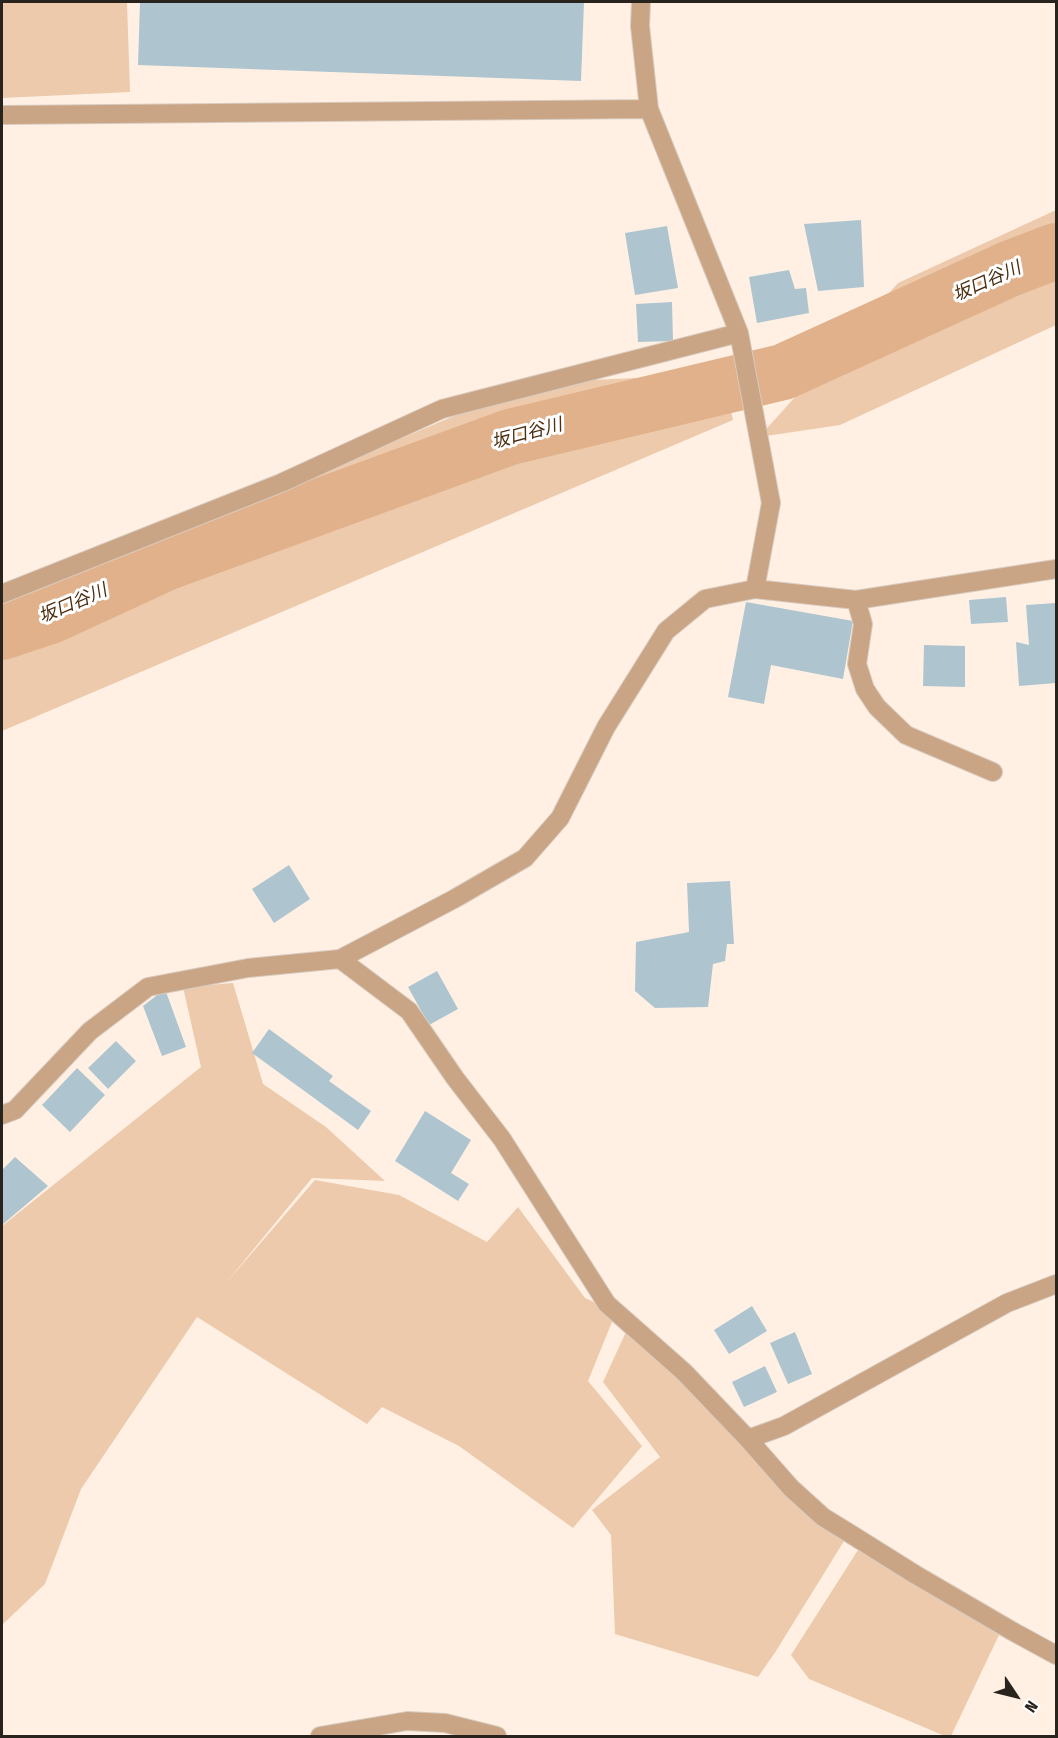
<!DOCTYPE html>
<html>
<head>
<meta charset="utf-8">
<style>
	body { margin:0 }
	#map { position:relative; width:1058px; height:1738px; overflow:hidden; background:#fff0e3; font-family:"Fira Sans Condensed",sans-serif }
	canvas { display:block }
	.frame { position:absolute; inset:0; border:3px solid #29231d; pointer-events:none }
	.north { position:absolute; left:986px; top:1666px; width:60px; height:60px; -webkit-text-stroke:4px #fff; paint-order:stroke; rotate:125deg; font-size:16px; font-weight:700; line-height:24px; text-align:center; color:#29231d }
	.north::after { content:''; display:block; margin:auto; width:21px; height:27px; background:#29231d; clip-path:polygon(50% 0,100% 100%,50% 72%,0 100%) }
</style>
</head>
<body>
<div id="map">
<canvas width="1058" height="1738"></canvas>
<div class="frame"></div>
<div class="north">N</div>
</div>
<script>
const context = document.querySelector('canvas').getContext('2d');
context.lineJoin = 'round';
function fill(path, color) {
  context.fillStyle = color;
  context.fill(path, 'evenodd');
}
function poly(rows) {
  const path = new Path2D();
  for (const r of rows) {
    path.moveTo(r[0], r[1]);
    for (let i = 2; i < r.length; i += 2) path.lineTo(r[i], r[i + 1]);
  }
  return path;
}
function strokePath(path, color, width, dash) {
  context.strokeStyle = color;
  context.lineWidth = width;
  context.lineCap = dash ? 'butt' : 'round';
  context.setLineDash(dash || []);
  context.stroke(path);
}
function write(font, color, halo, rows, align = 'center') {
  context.font = font + ' "Fira Sans Condensed","Noto Sans JP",sans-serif';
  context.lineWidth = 6;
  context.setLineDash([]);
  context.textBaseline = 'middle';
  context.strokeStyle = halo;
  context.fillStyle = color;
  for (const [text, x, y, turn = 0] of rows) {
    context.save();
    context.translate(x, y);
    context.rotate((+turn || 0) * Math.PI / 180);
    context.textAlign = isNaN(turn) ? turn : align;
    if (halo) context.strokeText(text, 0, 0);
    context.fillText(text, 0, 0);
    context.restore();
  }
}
fill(poly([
	[2,2,127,2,130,92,2,98],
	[1056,210,1056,325,840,425,759,437,898,283],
	[723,374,733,420,2,731,2,594,229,512,489,401,571,381],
	[233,983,263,1084,326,1127,385,1181,312,1178,226,1283,315,1180,399,1195,487,1242,518,1207,585,1298,616,1312,588,1381,642,1446,573,1528,459,1446,382,1407,367,1424,197,1317,81,1489,45,1584,2,1625,2,1226,201,1067,183,987],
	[630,1323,849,1533,776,1651,758,1677,615,1634,611,1535,592,1510,660,1457,603,1382],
	[858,1550,999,1635,951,1736,945,1736,809,1679,791,1655]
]), '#edcaac');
strokePath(poly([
	[2,632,50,616,165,563,510,437,783,372,1009,269,1056,251]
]), '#e0b18a', 56);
fill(poly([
	[140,2,584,2,581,81,138,65],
	[861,220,864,287,818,291,804,224],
	[667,226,678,288,635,295,625,233],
	[789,270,795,289,806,288,809,313,757,323,749,277],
	[672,302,673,341,638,342,636,304],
	[1006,597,1008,622,971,624,969,600],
	[746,602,853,621,843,679,771,665,764,704,728,697],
	[1056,603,1056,683,1019,686,1016,642,1029,645,1026,605],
	[924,645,965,646,965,687,923,686],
	[289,865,310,899,274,923,252,889],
	[730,881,734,944,727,944,725,961,713,964,708,1007,655,1008,635,991,636,942,689,932,687,883],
	[437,971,458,1009,429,1025,408,987],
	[165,989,186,1047,162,1056,143,1006],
	[269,1029,333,1076,329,1081,371,1111,358,1130,252,1053],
	[116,1041,136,1061,108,1089,88,1068],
	[77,1068,105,1095,70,1132,42,1105],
	[425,1111,471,1140,451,1173,469,1184,458,1201,395,1161],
	[15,1157,48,1186,2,1225,2,1170],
	[752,1306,767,1331,729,1354,714,1330],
	[795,1332,812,1374,788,1384,770,1343],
	[765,1366,777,1392,744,1407,732,1382]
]), '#aec5d0');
const minor = poly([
	[641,2,640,26,649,109,739,333,771,503,755,589],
	[2,115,649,109],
	[2,594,281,483,442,409,739,333],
	[856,600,863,624,857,664,865,689,877,707,906,735,993,772],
	[340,959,409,1011,455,1078,502,1139,607,1304,684,1372,748,1439,791,1488,823,1517,849,1533,916,1575,1012,1631,1056,1655],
	[2,1115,15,1110,90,1031,148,987,248,968,340,959,454,899,525,858,560,818,606,727,666,631,705,599,755,589,856,600,1056,569],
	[748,1439,784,1426,1007,1303,1056,1284],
	[320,1736,407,1721,445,1723,497,1736]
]);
strokePath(minor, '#d8cbbf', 20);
strokePath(minor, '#c9a485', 18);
write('italic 18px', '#4e2e0f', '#fff', [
	["坂口谷川",987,282,-24],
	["坂口谷川",527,434,-15],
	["坂口谷川",73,604,-23]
]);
</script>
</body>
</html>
